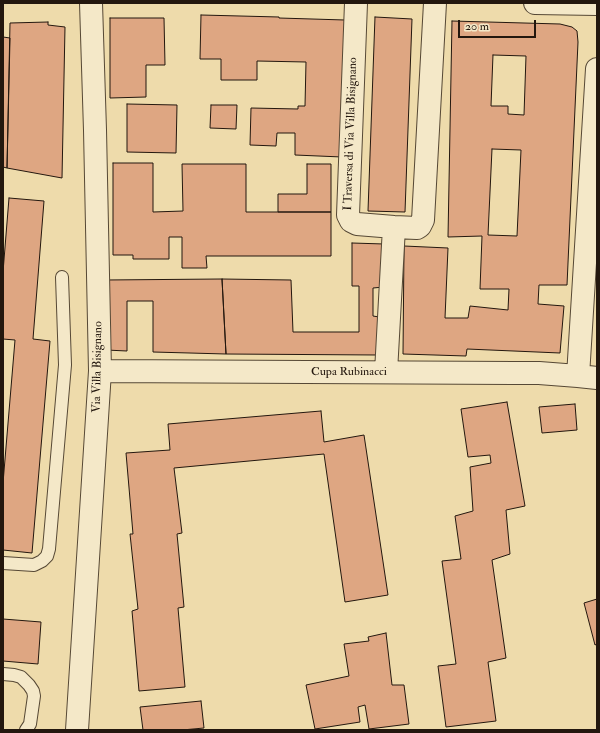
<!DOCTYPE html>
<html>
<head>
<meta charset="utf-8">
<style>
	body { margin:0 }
	#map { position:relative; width:600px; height:733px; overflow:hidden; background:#eedbab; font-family:"IM FELL Double Pica",serif }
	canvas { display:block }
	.frame { position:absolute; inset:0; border:4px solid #23170e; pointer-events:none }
	.scale { position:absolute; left:458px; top:20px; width:78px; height:18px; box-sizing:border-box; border:2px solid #23170e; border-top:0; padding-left:5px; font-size:12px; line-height:14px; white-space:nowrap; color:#23170e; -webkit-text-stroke:3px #f4e8c8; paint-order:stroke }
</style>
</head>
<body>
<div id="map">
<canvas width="600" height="733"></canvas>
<div class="frame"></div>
<div class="scale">20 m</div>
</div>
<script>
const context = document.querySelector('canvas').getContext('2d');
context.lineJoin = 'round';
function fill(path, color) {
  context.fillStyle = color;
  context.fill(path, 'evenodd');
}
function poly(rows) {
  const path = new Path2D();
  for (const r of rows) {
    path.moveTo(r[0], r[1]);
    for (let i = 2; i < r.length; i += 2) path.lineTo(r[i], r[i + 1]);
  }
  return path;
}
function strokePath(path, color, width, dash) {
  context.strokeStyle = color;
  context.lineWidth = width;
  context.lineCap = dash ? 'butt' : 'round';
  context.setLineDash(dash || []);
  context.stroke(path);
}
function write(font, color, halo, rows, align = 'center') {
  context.font = font + ' "IM FELL Double Pica",serif';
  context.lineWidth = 3.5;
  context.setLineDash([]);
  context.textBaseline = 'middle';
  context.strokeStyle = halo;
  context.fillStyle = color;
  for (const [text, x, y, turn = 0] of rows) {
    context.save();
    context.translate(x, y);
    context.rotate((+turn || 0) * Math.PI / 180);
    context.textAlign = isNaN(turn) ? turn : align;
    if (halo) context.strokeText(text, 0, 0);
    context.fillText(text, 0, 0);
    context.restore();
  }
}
const building = poly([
	[201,15,279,17,279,18,345,20,342,157,295,155,295,133,277,133,276,146,250,145,251,108,298,109,298,106,305,106,306,62,257,61,257,80,221,80,221,59,200,59,201,15],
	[375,17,412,19,405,212,368,211,375,17],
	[110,18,164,18,165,65,146,65,146,97,110,98,110,18],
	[452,21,560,24,572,27,577,31,578,42,567,285,539,285,538,304,564,306,560,353,467,349,466,356,403,354,404,246,448,248,445,318,468,318,470,306,508,310,509,289,480,289,482,236,448,237,452,21],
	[493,55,526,56,524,115,508,114,508,106,491,106,493,55],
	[492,149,521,150,517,236,488,235,492,149],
	[48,22,48,25,65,27,62,178,7,168,10,23,48,22],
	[3,37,10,38,7,168,3,167,3,37],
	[127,104,177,105,176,153,127,152,127,104],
	[211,105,237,105,236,129,210,128,211,105],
	[113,163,153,163,153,212,183,211,182,164,246,164,246,212,331,212,331,256,206,256,207,268,182,268,182,237,169,237,169,259,133,259,133,255,113,255,113,163],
	[307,164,331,164,331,212,278,212,278,194,307,194,307,164],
	[9,198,44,201,33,339,50,341,32,553,3,550,3,483,15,340,3,339,3,272,9,198],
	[352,243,384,244,384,287,373,288,373,316,379,317,378,355,226,354,222,279,291,280,293,332,359,332,359,286,352,286,352,243],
	[222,279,226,354,153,352,153,301,127,301,127,351,106,350,105,280,222,279],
	[507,402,525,506,506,510,510,554,492,560,506,658,488,662,496,721,446,727,438,666,456,664,442,561,461,559,455,516,473,511,470,467,491,463,490,455,468,457,461,409,507,402],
	[575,404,577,430,542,433,539,407,575,404],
	[321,411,324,442,364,435,388,595,345,602,324,454,174,468,182,533,177,534,184,607,178,608,185,687,139,691,132,611,138,609,130,534,133,534,126,453,170,450,168,424,321,411],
	[597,599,597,644,595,645,584,603,597,599],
	[3,619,41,622,38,664,3,661,3,619],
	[386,633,392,685,404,685,409,724,369,729,365,705,358,707,360,722,315,729,306,685,349,676,344,644,369,641,368,637,386,633],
	[201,701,204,728,182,730,143,730,140,707,201,701]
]);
fill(building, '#dea682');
strokePath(building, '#23170e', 1);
const lane = poly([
	[3,563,34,565,42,561,47,556,49,549,65,365,62,277],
	[3,674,14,675,21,677,29,685,33,691,34,696,30,724,26,730]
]);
const street = poly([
	[356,3,348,215,351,221,357,224,394,227,417,228,420,226,423,220,435,3],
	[535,3,597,4],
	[100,371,514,373,539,373,578,376,597,378],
	[386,372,394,227],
	[578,376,597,69],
	[77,730,100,371,95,130,91,3]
]);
strokePath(lane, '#564835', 14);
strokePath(street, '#564835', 24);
strokePath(lane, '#f4e8c8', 12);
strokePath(street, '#f4e8c8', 22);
write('12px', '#23170e', '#f4e8c8', [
	["I Traversa di Via Villa Bisignano",351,134,-88],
	["Via Villa Bisignano",98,367,-89],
	["Cupa Rubinacci",349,372]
]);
</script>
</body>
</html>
